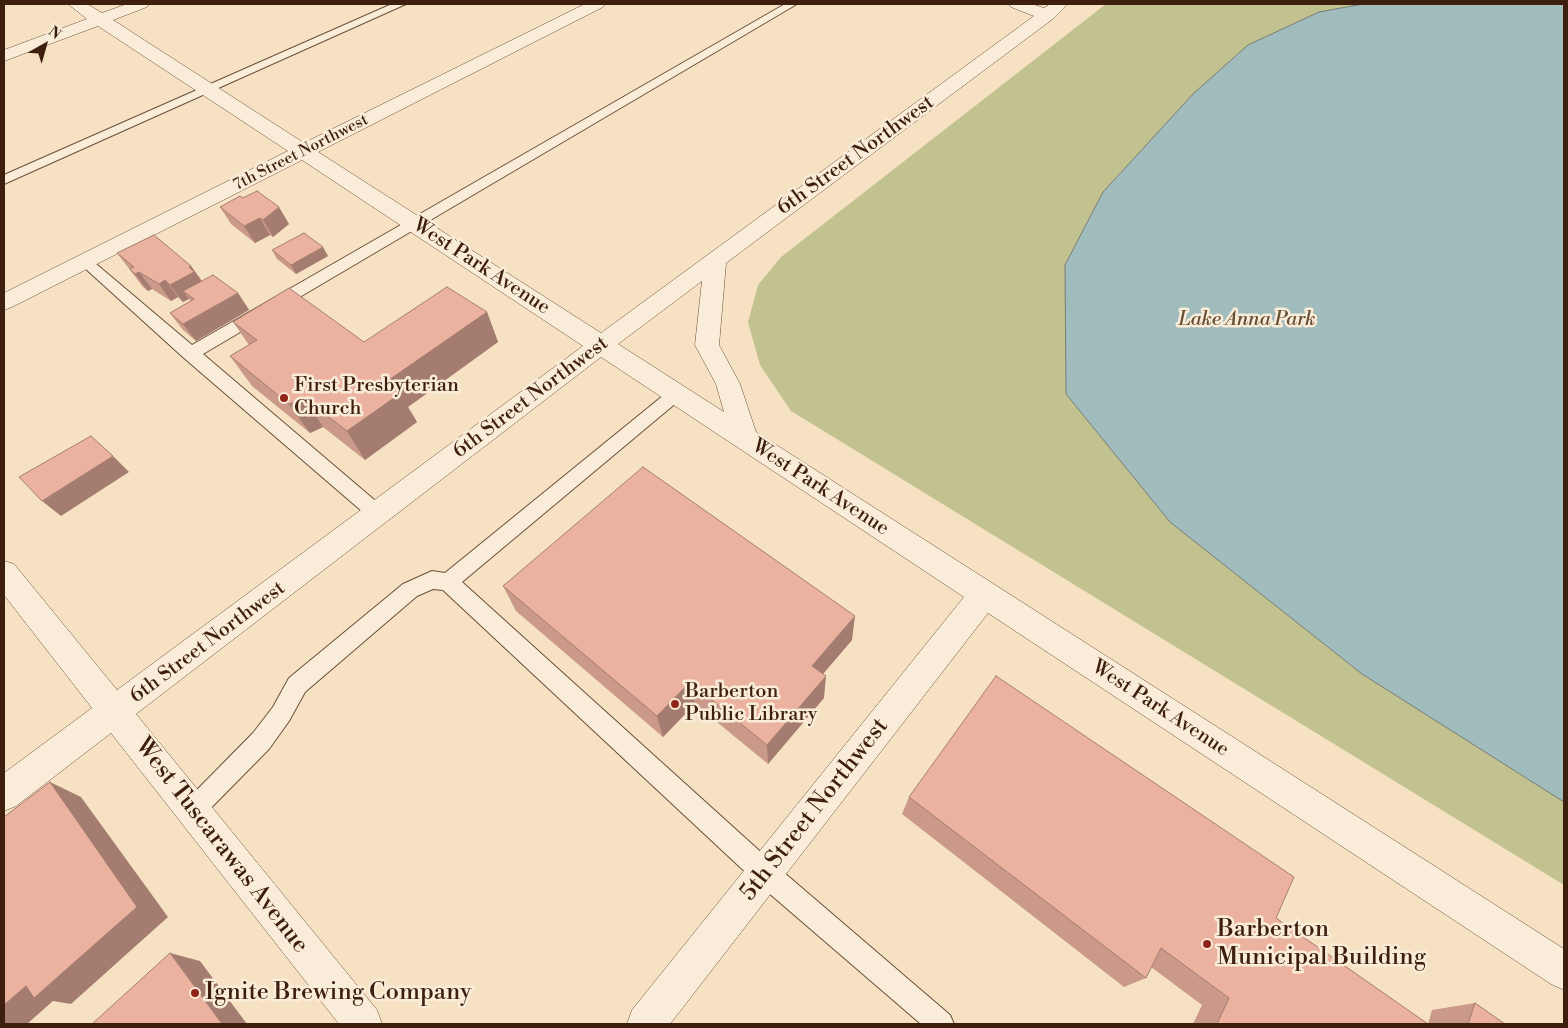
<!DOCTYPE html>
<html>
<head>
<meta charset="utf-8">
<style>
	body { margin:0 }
	#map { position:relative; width:1568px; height:1028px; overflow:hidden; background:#f6e2c3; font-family:"Libre Bodoni",serif }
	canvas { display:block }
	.frame { position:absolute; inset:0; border:5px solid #3e1e0c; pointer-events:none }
	.north { position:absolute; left:20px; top:20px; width:50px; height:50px; -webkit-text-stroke:4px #f9ecd8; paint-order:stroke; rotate:38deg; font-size:14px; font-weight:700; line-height:20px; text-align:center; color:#3e1e0c }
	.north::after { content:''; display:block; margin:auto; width:18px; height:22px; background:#3e1e0c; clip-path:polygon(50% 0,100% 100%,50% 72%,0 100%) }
</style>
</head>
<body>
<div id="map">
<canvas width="1568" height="1028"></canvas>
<div class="frame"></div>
<div class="north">N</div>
</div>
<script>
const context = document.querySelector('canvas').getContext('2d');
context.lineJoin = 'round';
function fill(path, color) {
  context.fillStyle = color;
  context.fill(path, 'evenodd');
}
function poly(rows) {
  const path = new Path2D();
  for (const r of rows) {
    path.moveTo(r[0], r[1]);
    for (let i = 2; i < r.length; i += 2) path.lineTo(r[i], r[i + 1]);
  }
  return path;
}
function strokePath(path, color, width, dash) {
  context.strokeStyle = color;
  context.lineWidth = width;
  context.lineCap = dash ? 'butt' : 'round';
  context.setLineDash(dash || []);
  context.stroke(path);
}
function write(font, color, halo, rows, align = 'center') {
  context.font = font + ' "Libre Bodoni",serif';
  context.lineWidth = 5;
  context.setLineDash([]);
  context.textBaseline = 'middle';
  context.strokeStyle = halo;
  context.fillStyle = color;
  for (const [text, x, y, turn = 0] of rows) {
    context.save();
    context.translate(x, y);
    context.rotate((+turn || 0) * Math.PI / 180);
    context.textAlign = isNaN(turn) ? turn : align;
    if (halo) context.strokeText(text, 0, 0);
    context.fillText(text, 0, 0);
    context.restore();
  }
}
fill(poly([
	[1106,4,1564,4,1564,885,791,411,760,365,748,322,758,285,781,257]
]), '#c2c290');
const water = poly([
	[1363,4,1564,4,1564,802,1362,674,1170,522,1066,394,1065,265,1103,192,1194,93,1248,45,1319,12,1363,4]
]);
fill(water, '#a0bcbd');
strokePath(water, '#797d76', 1);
const lane = poly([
	[392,4,406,4,4,184,4,175,392,4],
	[785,4,797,4,203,354,385,509,387,514,385,519,378,522,371,519,184,358,77,261,84,256,89,258,192,345,785,4],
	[676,388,682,390,684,394,682,398,462,582,774,864,950,1015,954,1024,921,1024,756,882,443,590,433,589,417,596,305,692,289,721,269,749,201,818,193,822,185,818,181,810,185,802,253,733,273,707,289,678,403,584,432,571,445,573,670,390,676,388]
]);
const street = poly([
	[68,4,87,4,102,13,127,4,149,4,147,7,113,20,304,143,585,4,605,4,603,7,318,152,601,333,1034,16,1011,7,1009,4,1032,4,1044,8,1050,4,1068,4,1054,18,726,263,719,345,740,384,756,432,1564,949,1564,990,1551,984,988,613,670,1024,627,1024,632,1010,964,597,601,357,136,714,377,1010,382,1024,339,1024,111,733,16,806,4,811,4,773,92,708,4,595,4,561,14,564,117,690,583,346,302,160,12,307,4,310,4,293,288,151,98,26,4,61,4,50,87,19,68,4],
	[702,281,695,345,716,384,724,412,618,344,702,281]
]);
strokePath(lane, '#6c4f3a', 2);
strokePath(street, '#6c4f3a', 1);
fill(lane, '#f9ecd8');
fill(street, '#f9ecd8');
fill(poly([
	[243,198,289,224,273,237,270,235,255,243,231,224,220,207],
	[272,250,328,256,296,274,277,259],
	[117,253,191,266,202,281,238,293,249,310,196,341,183,330,170,313,191,301,189,299,183,302,178,297,171,301,152,289,148,291,143,287],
	[487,312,498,342,408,407,417,422,365,460,323,427,310,433,252,386,230,356,249,345,233,322,364,342],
	[503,586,852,640,823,674,824,698,768,764,695,704,663,737,516,611],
	[909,797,1276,918,1428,1024,1432,1010,1475,1003,1505,1024,1193,1024,1202,1005,1151,967,1146,978,1124,987,902,814]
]), '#ca998a');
fill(poly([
	[279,207,289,224,273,237,263,220],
	[260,218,270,235,255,243,244,226],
	[323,247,328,256,296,274,291,265],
	[191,266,203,283,183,291,189,299,183,302,170,285],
	[139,272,152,289,148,291,135,274],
	[165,280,178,297,171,301,159,284],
	[238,293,249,310,196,341,183,324],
	[487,312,498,342,408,407,417,422,365,460,347,431,386,382],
	[304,398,323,427,310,433,289,404],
	[113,456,129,472,61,516,42,501],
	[855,616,852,640,810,689,812,666],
	[826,676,824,698,768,764,767,745],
	[690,682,695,704,663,737,657,716],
	[50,782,81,797,168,917,71,1004,53,1001,27,1024,4,1024,4,1005],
	[170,953,200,961,247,1024,222,1024]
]), '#a47d70');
const building = poly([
	[257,191,279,207,263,220,260,218,244,226,220,207,240,196,243,198,257,191],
	[304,233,323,247,291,265,272,250,304,233],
	[154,235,191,266,189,267,194,272,170,285,165,280,159,284,139,272,135,274,130,269,134,267,117,253,154,235],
	[213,275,238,293,183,324,170,313,194,299,183,291,213,275],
	[447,287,487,312,386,382,401,393,347,431,304,398,289,404,230,356,257,340,233,322,289,288,364,342,447,287],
	[91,436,113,456,42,501,19,477,91,436],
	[643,467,855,616,812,666,826,676,767,745,690,682,657,716,503,586,643,467],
	[996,676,1294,877,1276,918,1428,1024,1217,1024,1229,998,1161,948,1146,978,909,797,996,676],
	[50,782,137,907,34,998,26,986,4,1005,4,817,50,782],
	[170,953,222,1024,92,1024,170,953],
	[1475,1003,1505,1024,1468,1024,1475,1003]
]);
fill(building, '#ebb2a0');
strokePath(building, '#a47d70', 1);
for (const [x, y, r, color] of [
	[284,398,5,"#8f2418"],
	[675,704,5,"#8f2418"],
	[1207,944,5,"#8f2418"],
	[195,993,5,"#8f2418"]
]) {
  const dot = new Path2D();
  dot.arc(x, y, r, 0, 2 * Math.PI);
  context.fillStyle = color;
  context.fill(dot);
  strokePath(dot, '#f9ecd8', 2);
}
write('16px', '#3e1e0c', '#f9ecd8', [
	["7th Street Northwest",301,153,-27]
]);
write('20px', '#3e1e0c', '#f9ecd8', [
	["6th Street Northwest",856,156,-36],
	["West Park Avenue",481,267,33],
	["6th Street Northwest",531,398,-37],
	["West Park Avenue",820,488,33],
	["6th Street Northwest",208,643,-37],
	["West Park Avenue",1160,709,33]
]);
write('italic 20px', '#664f34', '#f9ecd8', [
	["Lake Anna Park",1247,320]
]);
write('20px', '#3e1e0c', '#f9ecd8', [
	["First Presbyterian",294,386],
	["Church",294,409],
	["Barberton",685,692],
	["Public Library",685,715]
], 'left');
write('24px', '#3e1e0c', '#f9ecd8', [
	["5th Street Northwest",815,810,-52],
	["West Tuscarawas Avenue",221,846,52]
]);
write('24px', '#3e1e0c', '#f9ecd8', [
	["Barberton",1217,930],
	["Municipal Building",1217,958],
	["Ignite Brewing Company",205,993]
], 'left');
</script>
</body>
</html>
